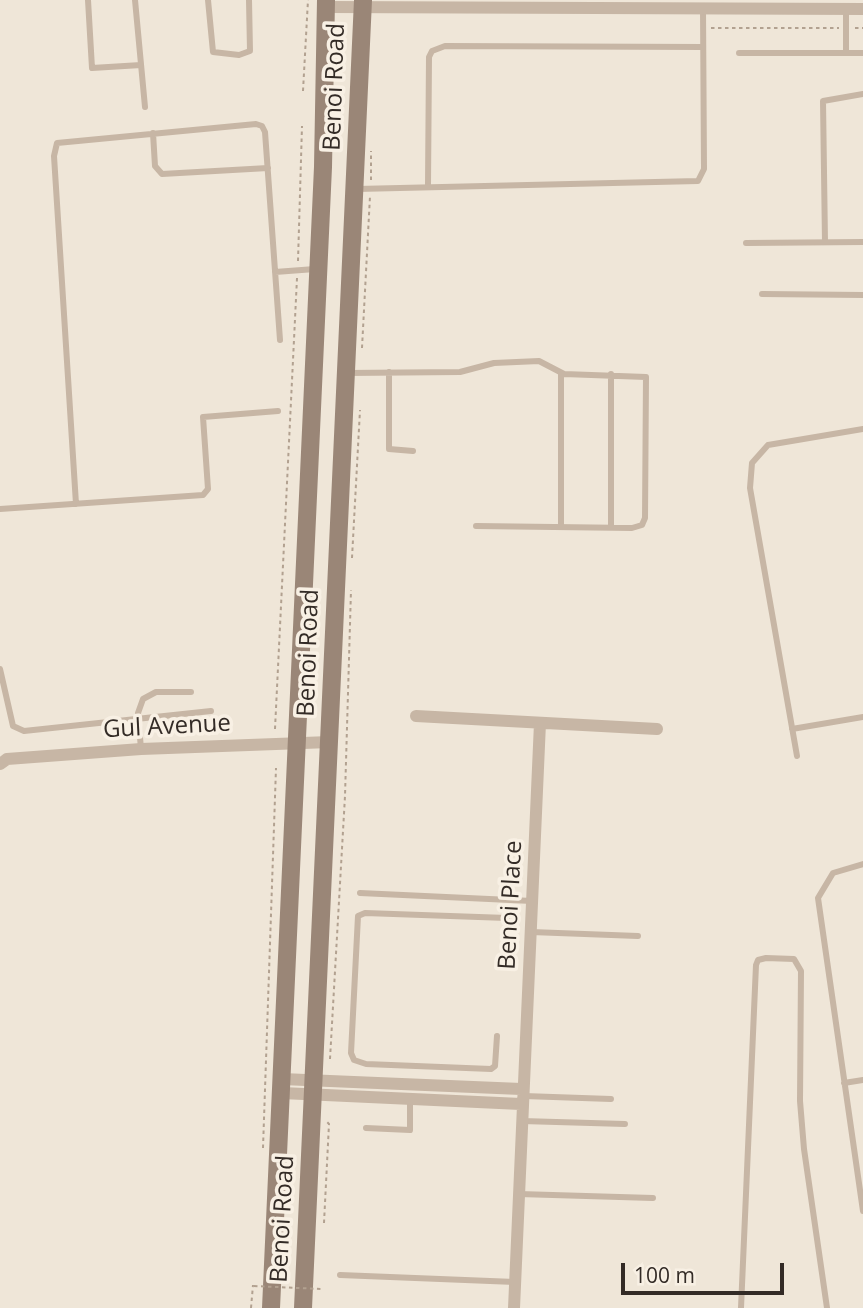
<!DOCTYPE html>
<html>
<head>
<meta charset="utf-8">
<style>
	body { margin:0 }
	#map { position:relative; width:863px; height:1308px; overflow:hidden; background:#efe6d8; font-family:"Open Sans",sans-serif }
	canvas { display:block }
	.scale { position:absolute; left:621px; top:1263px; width:163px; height:32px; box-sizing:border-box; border:4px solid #332b26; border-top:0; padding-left:9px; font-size:21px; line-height:24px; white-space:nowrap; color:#332b26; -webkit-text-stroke:5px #f8f0e4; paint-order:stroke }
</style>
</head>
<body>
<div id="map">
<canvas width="863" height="1308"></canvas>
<div class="scale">100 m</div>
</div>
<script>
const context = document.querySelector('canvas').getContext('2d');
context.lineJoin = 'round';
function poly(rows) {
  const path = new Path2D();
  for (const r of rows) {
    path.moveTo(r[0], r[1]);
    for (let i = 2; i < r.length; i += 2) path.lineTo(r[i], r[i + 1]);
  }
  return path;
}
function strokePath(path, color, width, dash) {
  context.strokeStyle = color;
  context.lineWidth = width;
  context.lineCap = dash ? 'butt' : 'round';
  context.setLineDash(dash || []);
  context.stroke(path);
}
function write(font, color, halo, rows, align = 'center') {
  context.font = font + ' "Open Sans",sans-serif';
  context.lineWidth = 7;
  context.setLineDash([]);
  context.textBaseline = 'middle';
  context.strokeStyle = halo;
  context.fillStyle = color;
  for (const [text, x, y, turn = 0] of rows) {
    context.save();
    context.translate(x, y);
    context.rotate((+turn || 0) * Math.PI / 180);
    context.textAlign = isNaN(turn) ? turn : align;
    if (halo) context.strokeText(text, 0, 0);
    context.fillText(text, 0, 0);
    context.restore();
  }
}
strokePath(poly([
	[711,28,839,28],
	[855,28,863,28],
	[303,91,308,0],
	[371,180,371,151],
	[298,261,302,126],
	[362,348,370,196],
	[352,558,360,410],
	[275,729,297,278],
	[330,1059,345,796,351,590],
	[263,1148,276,768],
	[324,1223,329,1124,325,1120],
	[251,1308,253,1285]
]), '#b2a190', 2, [3.5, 3.5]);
strokePath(poly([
	[88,0,92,68,141,65],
	[135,0,145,107],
	[208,0,213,52,239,55,250,51,249,0],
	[846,9,846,52],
	[739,53,863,53],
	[153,133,155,166,162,174,268,168],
	[428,185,429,57,432,51,445,46,703,47],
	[357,189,698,181,704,169,703,9],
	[825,242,823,101,863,94],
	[746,243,863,242],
	[275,272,315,269],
	[762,294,863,295],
	[389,372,389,449,413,451],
	[347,373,460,372,494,363,539,361,564,374,646,377,645,518,642,525,632,528,476,526],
	[76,504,54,156,57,143,256,124,262,126,265,132,280,340],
	[0,509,203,495,208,489,203,417,278,411],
	[561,527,561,374],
	[611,527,611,374],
	[0,669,13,726,24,731,211,711],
	[792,729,863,717],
	[141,749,138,713,143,699,156,692,191,692],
	[797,756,750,488,752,463,768,445,863,429],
	[863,864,833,873,818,898,863,1211],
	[360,893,532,901],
	[531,932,638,936],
	[497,1036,495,1066,491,1069,366,1064,354,1060,351,1053,358,916,365,913,507,918],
	[844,1083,863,1080],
	[524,1096,611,1099],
	[522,1121,625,1124],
	[366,1128,410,1130,410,1099],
	[519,1194,653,1198],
	[340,1275,515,1282],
	[741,1308,756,965,758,960,766,958,794,959,801,971,800,1101,804,1149,827,1308]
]), '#c7b6a5', 6);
strokePath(poly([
	[326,7,863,9],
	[416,716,657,729],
	[0,764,7,759,141,749,330,742],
	[282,1079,521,1089],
	[282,1093,521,1104],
	[514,1308,540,723]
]), '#c7b6a5', 12);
strokePath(poly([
	[271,1308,323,167,326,0],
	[303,1308,363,0]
]), '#9a8677', 18);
strokePath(poly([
	[254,1286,321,1289]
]), '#b2a190', 2, [3.5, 3.5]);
write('24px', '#332b26', '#f8f0e4', [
	["Benoi Road",335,87,-88],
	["Benoi Road",309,653,-88],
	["Gul Avenue",167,727,-3],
	["Benoi Place",511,905,-87],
	["Benoi Road",283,1219,-87]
]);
</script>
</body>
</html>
